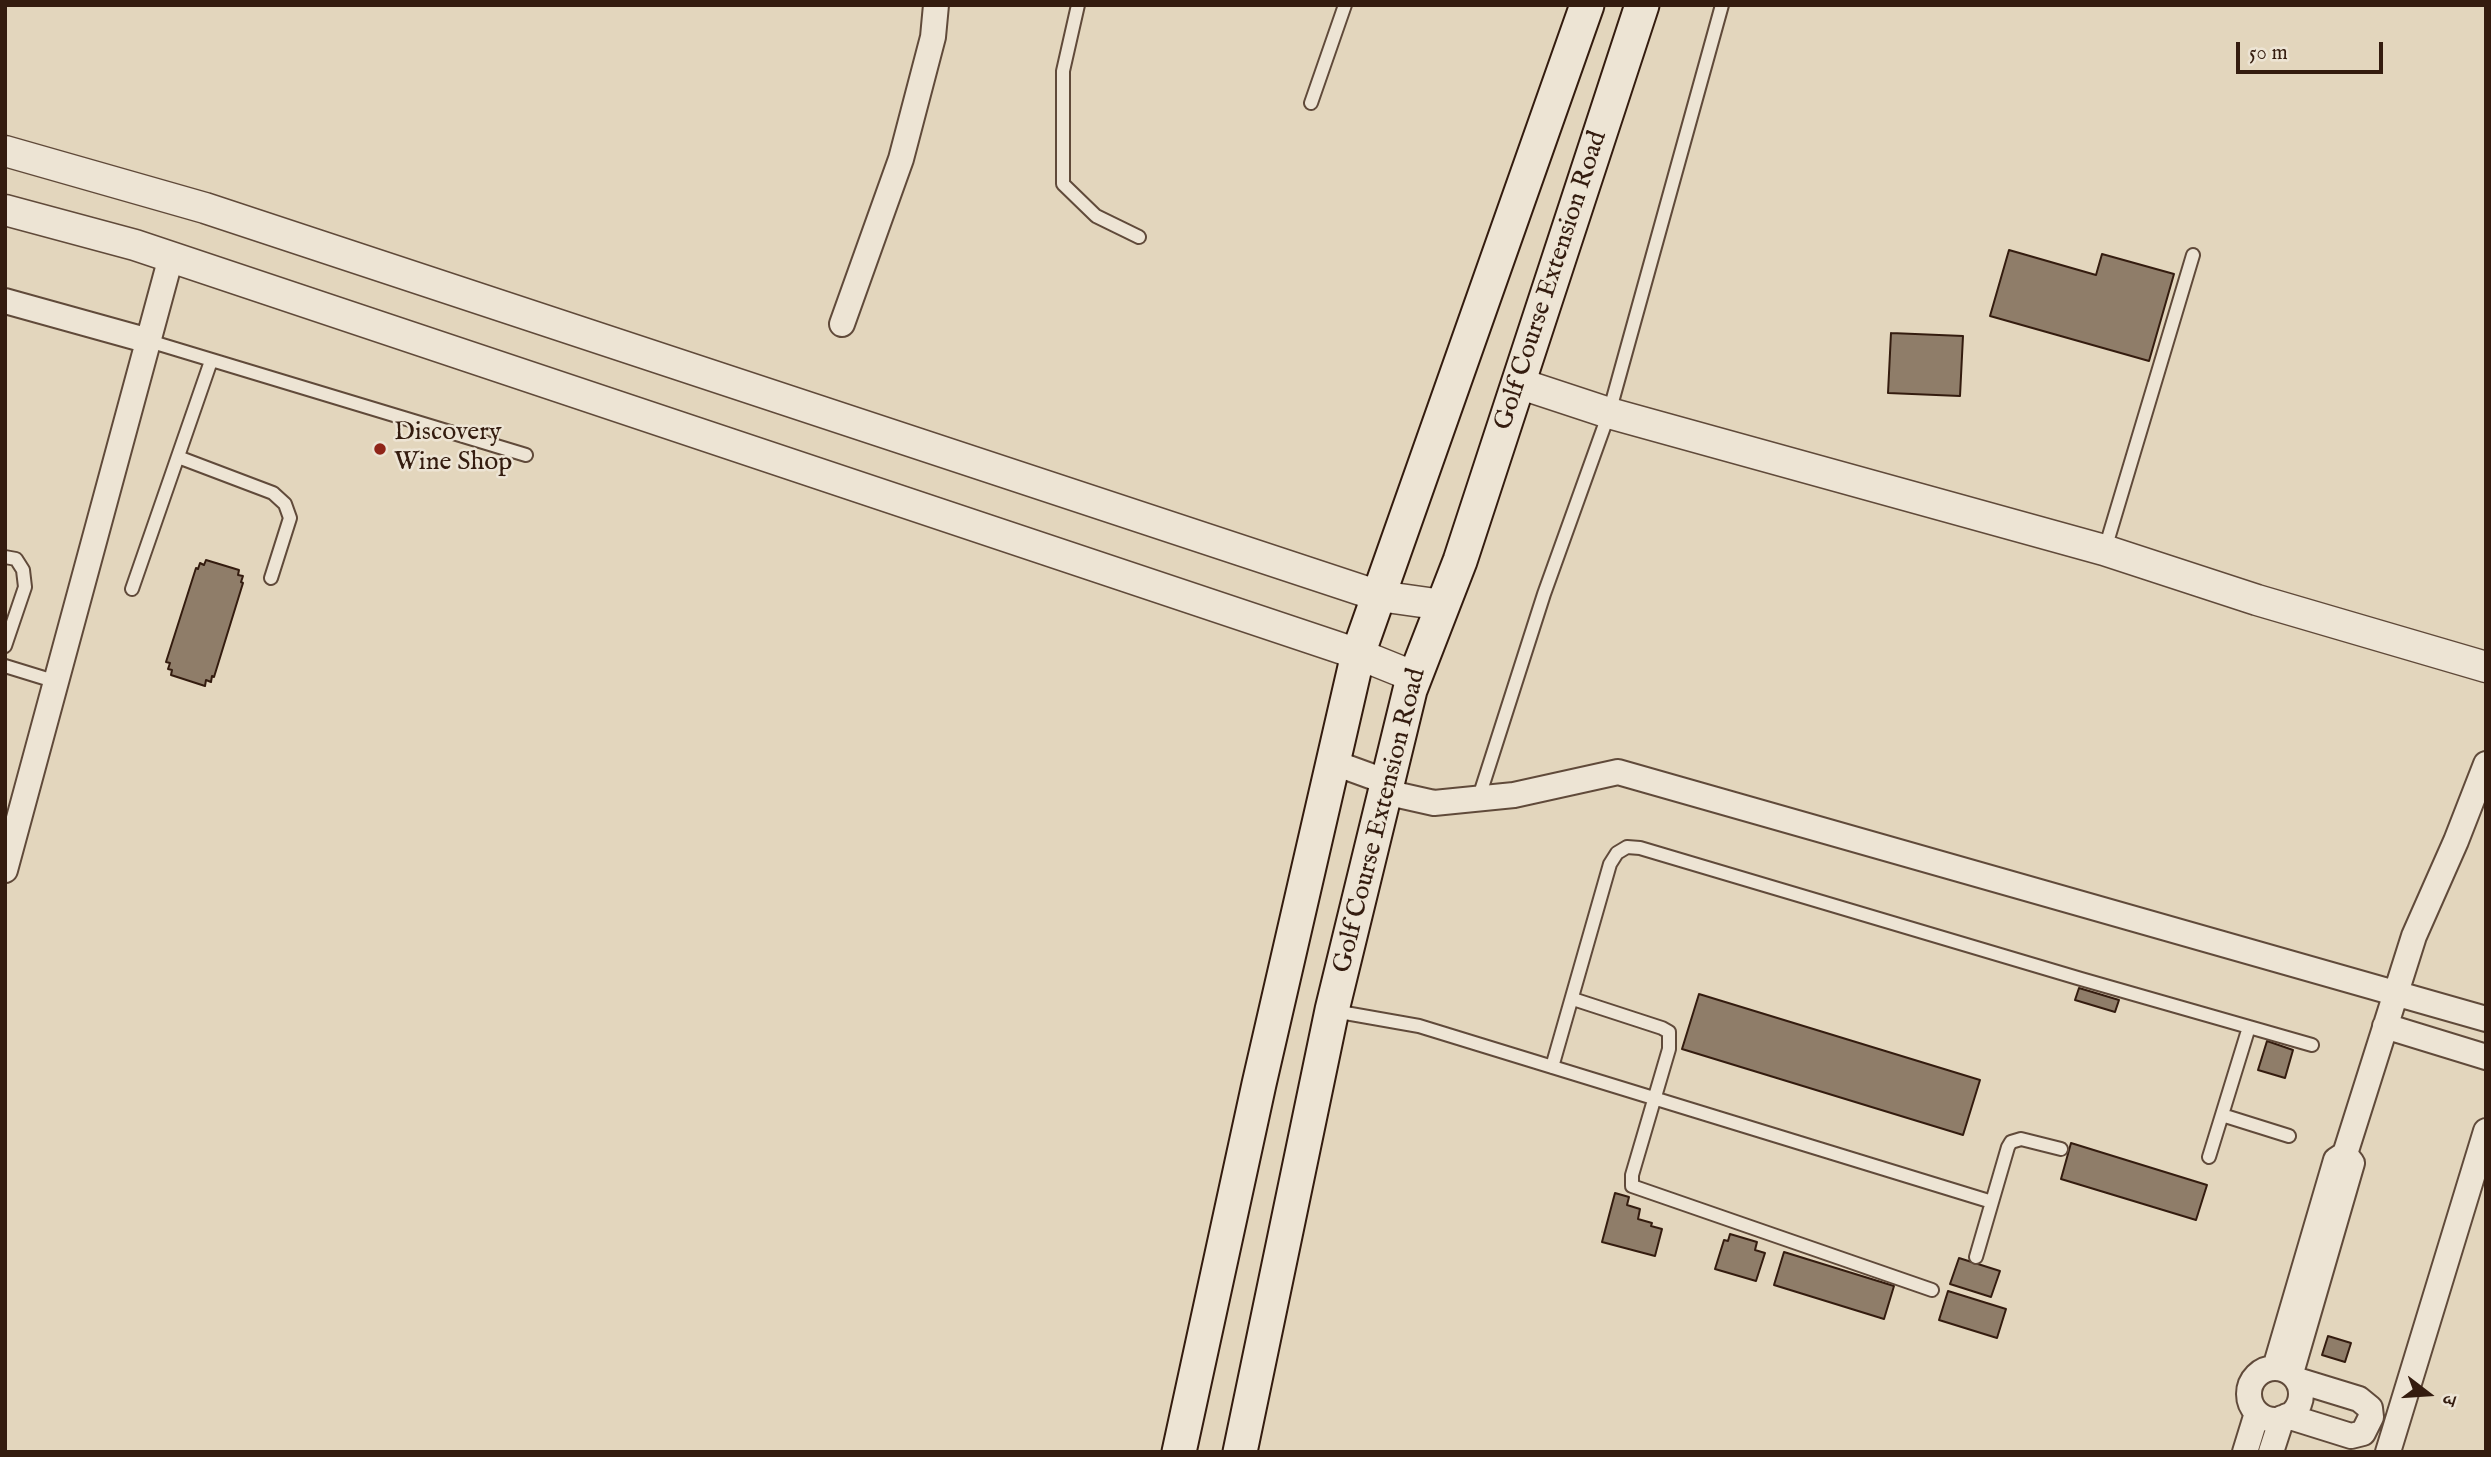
<!DOCTYPE html>
<html>
<head>
<meta charset="utf-8">
<style>
	body { margin:0 }
	#map { position:relative; width:2491px; height:1457px; overflow:hidden; background:#e3d6bd; font-family:"IM FELL English","Noto Serif Devanagari",serif }
	canvas { display:block }
	.frame { position:absolute; inset:0; border:7px solid #341c0f; pointer-events:none }
	.north { position:absolute; left:2393px; top:1359px; width:70px; height:70px; -webkit-text-stroke:5px #ede4d4; paint-order:stroke; rotate:107deg; font-size:19px; font-weight:700; line-height:28px; text-align:center; color:#341c0f }
	.north::after { content:''; display:block; margin:auto; width:24px; height:32px; background:#341c0f; clip-path:polygon(50% 0,100% 100%,50% 72%,0 100%) }
	.scale { position:absolute; left:2236px; top:42px; width:147px; height:32px; box-sizing:border-box; border:4px solid #341c0f; border-top:0; padding-left:9px; font-size:21px; line-height:24px; white-space:nowrap; color:#341c0f; -webkit-text-stroke:5px #ede4d4; paint-order:stroke }
</style>
</head>
<body>
<div id="map">
<canvas width="2491" height="1457"></canvas>
<div class="frame"></div>
<div class="north">उ</div>
<div class="scale">50 m</div>
</div>
<script>
const context = document.querySelector('canvas').getContext('2d');
context.lineJoin = 'round';
function fill(path, color) {
  context.fillStyle = color;
  context.fill(path, 'evenodd');
}
function poly(rows) {
  const path = new Path2D();
  for (const r of rows) {
    if (r.length === 3) {
      path.moveTo(r[0] + r[2], r[1]);
      path.arc(r[0], r[1], r[2], 0, 2 * Math.PI);
      continue;
    }
    path.moveTo(r[0], r[1]);
    for (let i = 2; i < r.length; i += 2) path.lineTo(r[i], r[i + 1]);
  }
  return path;
}
function strokePath(path, color, width, dash) {
  context.strokeStyle = color;
  context.lineWidth = width;
  context.lineCap = dash ? 'butt' : 'round';
  context.setLineDash(dash || []);
  context.stroke(path);
}
function write(font, color, halo, rows, align = 'center') {
  context.font = font + ' "IM FELL English",serif';
  context.lineWidth = 5;
  context.setLineDash([]);
  context.textBaseline = 'middle';
  context.strokeStyle = halo;
  context.fillStyle = color;
  for (const [text, x, y, turn = 0] of rows) {
    context.save();
    context.translate(x, y);
    context.rotate((+turn || 0) * Math.PI / 180);
    context.textAlign = isNaN(turn) ? turn : align;
    if (halo) context.strokeText(text, 0, 0);
    context.fillText(text, 0, 0);
    context.restore();
  }
}
const building = poly([
	[2009,250,2096,275,2102,254,2174,274,2149,361,1990,316,2009,250],
	[1891,333,1963,336,1960,396,1888,393,1891,333],
	[206,560,239,570,238,575,243,576,241,582,243,583,214,677,212,676,211,682,206,680,205,686,171,675,172,670,168,669,170,663,166,662,196,568,198,569,200,563,204,565,206,560],
	[2079,988,2119,1000,2115,1012,2075,1000,2079,988],
	[1699,994,1980,1080,1963,1135,1682,1049,1699,994],
	[2267,1041,2293,1050,2285,1078,2258,1070,2267,1041],
	[2071,1143,2207,1185,2196,1220,2061,1179,2071,1143],
	[1615,1193,1629,1197,1627,1205,1640,1209,1638,1219,1652,1223,1651,1226,1662,1229,1655,1256,1602,1242,1615,1193],
	[1730,1234,1757,1242,1755,1250,1765,1253,1756,1281,1715,1269,1724,1240,1728,1241,1730,1234],
	[1784,1252,1894,1286,1884,1319,1774,1285,1784,1252],
	[1959,1258,2000,1271,1991,1297,1950,1284,1959,1258],
	[1948,1291,2006,1309,1997,1338,1939,1320,1948,1291],
	[2328,1336,2351,1343,2345,1362,2322,1355,2328,1336]
]);
fill(building, '#8f7d69');
strokePath(building, '#341c0f', 2);
const service = poly([
	[1078,5,1063,71,1063,184,1096,216,1139,237],
	[1311,103,1345,5],
	[149,341,526,455],
	[178,457,273,493,285,504,290,518,271,578],
	[2105,549,2193,255],
	[5,557,16,559,23,570,25,587,5,646],
	[132,589,211,361],
	[5,666,57,682],
	[1479,797,1544,594,1609,413,1722,5],
	[1573,999,1662,1028,1669,1032,1669,1049,1632,1175,1632,1186,1932,1290],
	[1334,1011,1419,1026,1992,1202],
	[1552,1067,1610,864,1617,853,1627,847,1640,848,2081,979,2312,1045],
	[2222,1115,2289,1136],
	[2209,1157,2249,1027],
	[1976,1257,2008,1147,2011,1142,2021,1139,2061,1149]
]);
const minor = poly([
	[5,301,149,341],
	[842,324,901,159,933,37,936,5],
	[1332,762,1387,782],
	[1385,792,1434,803,1514,795,1618,772,2486,1019],
	[5,870,171,257],
	[2385,1026,2486,1057],
	[2345,1154,2414,936,2456,841,2486,764],
	[2275,1368,2336,1160,2345,1154,2352,1163,2291,1373],
	[2275,1394,26],
	[2287,1416,2351,1436,2363,1433,2371,1417,2370,1408,2359,1399,2297,1380],
	[2245,1452,2257,1413],
	[2271,1452,2282,1418],
	[2388,1452,2486,1131]
]);
const tertiary = poly([
	[5,151,205,208,1379,596,1443,605],
	[5,210,135,245,1358,654,1415,677],
	[1518,383,1609,413,2104,550,2257,600,2486,667]
]);
const secondary = poly([
	[1179,1452,1259,1084,1358,654,1587,5],
	[1240,1452,1332,1010,1410,690,1460,561,1642,5]
]);
strokePath(service, '#604a3a', 16);
strokePath(minor, '#604a3a', 28);
strokePath(tertiary, '#604a3a', 33);
strokePath(secondary, '#341c0f', 37);
strokePath(service, '#ede4d4', 12);
strokePath(minor, '#ede4d4', 24);
strokePath(tertiary, '#ede4d4', 30);
strokePath(secondary, '#ede4d4', 33);
for (const [x, y, r, color] of [
	[380,449,7,"#8f2418"]
]) {
  const dot = new Path2D();
  dot.arc(x, y, r, 0, 2 * Math.PI);
  context.fillStyle = color;
  context.fill(dot);
  strokePath(dot, '#ede4d4', 2.5);
}
write('26px', '#341c0f', '#ede4d4', [
	["Golf Course Extension Road",1552,281,-72],
	["Golf Course Extension Road",1381,821,-76]
]);
write('26px', '#341c0f', '#ede4d4', [
	["Discovery",394,434],
	["Wine Shop",394,464]
], 'left');
</script>
</body>
</html>
